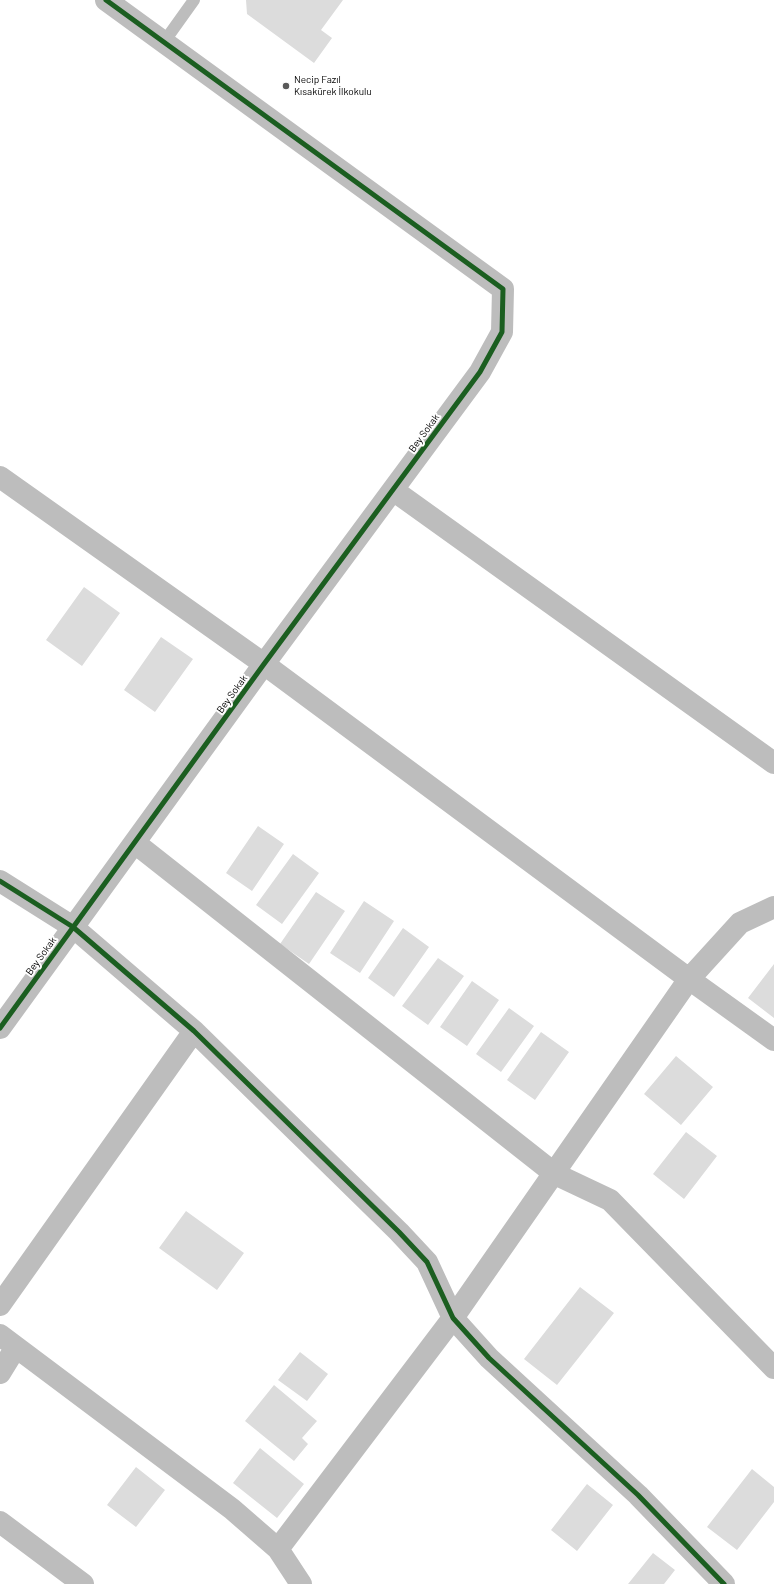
<!DOCTYPE html>
<html>
<head>
<meta charset="utf-8">
<style>
	body { margin:0 }
	canvas { display:block; background:#fff }
</style>
</head>
<body>
<canvas width="774" height="1584"></canvas>
<script>
const context = document.querySelector('canvas').getContext('2d');
context.lineJoin = 'round';
function fill(path, color) {
  context.fillStyle = color;
  context.fill(path, 'evenodd');
}
function poly(rows) {
  const path = new Path2D();
  for (const r of rows) {
    path.moveTo(r[0], r[1]);
    for (let i = 2; i < r.length; i += 2) path.lineTo(r[i], r[i + 1]);
  }
  return path;
}
function strokePath(path, color, width, dash) {
  context.strokeStyle = color;
  context.lineWidth = width;
  context.lineCap = dash ? 'butt' : 'round';
  context.setLineDash(dash || []);
  context.stroke(path);
}
function write(font, color, halo, rows, align = 'center') {
  context.font = font + ' Barlow,sans-serif';
  context.lineWidth = 4;
  context.setLineDash([]);
  context.textBaseline = 'middle';
  context.strokeStyle = halo;
  context.fillStyle = color;
  for (const [text, x, y, turn = 0] of rows) {
    context.save();
    context.translate(x, y);
    context.rotate((+turn || 0) * Math.PI / 180);
    context.textAlign = isNaN(turn) ? turn : align;
    if (halo) context.strokeText(text, 0, 0);
    context.fillText(text, 0, 0);
    context.restore();
  }
}
fill(poly([
	[246,0,343,0,321,30,332,38,314,63,247,14],
	[84,587,120,613,82,666,46,640],
	[161,637,193,659,155,712,124,690],
	[258,826,284,844,252,891,226,873],
	[293,854,319,873,282,924,256,905],
	[316,892,345,911,309,964,280,944],
	[364,901,394,921,360,973,330,953],
	[403,928,429,947,394,997,368,978],
	[438,958,464,976,428,1025,402,1006],
	[774,964,774,1018,748,998],
	[472,981,499,1000,467,1046,440,1027],
	[509,1008,534,1026,501,1072,476,1054],
	[541,1032,569,1052,535,1100,507,1080],
	[676,1056,713,1087,681,1125,644,1094],
	[686,1132,717,1156,684,1199,653,1174],
	[186,1211,244,1253,217,1290,159,1248],
	[580,1287,614,1313,557,1385,524,1359],
	[300,1352,328,1374,307,1401,278,1380],
	[274,1385,317,1421,302,1438,308,1444,294,1461,245,1421],
	[260,1448,304,1484,277,1518,233,1483],
	[136,1467,165,1490,136,1527,107,1505],
	[752,1469,774,1487,774,1502,737,1550,707,1527],
	[587,1484,613,1505,577,1551,551,1530],
	[653,1553,675,1570,664,1584,628,1584]
]), '#dcdcdc');
strokePath(poly([
	[164,42,194,0]
]), '#bdbdbd', 12);
strokePath(poly([
	[0,477,264,664,689,979,774,1040],
	[393,490,774,763],
	[135,843,555,1174,610,1200,774,1368],
	[0,881,73,927,194,1031,399,1232,427,1262,453,1318,489,1358,638,1495,724,1584],
	[0,1028,264,664,480,372,502,332,503,289,106,0],
	[0,1305,194,1031],
	[0,1335,232,1509,278,1549,301,1584],
	[0,1373,16,1347],
	[0,1522,83,1584],
	[278,1549,453,1318,689,979,740,923,774,907]
]), '#bdbdbd', 22);
strokePath(poly([
	[0,881,73,927,194,1031,399,1232,427,1262,453,1318,489,1358,638,1495,724,1584],
	[0,1028,264,664,480,372,502,332,503,289,106,0]
]), '#1b5e20', 5);
for (const [x, y, r, color] of [
	[286,86,4,"#595959"]
]) {
  const dot = new Path2D();
  dot.arc(x, y, r, 0, 2 * Math.PI);
  context.fillStyle = color;
  context.fill(dot);
  strokePath(dot, '#fff', 1.5);
}
write('10px', '#000', '#fff', [
	["Necip Fazıl",294,80],
	["Kısakürek İlkokulu",294,92]
], 'left');
write('10px', '#000', '#fff', [
	["Bey Sokak",424,433,-54],
	["Bey Sokak",232,694,-54],
	["Bey Sokak",41,956,-54]
]);
</script>
</body>
</html>
